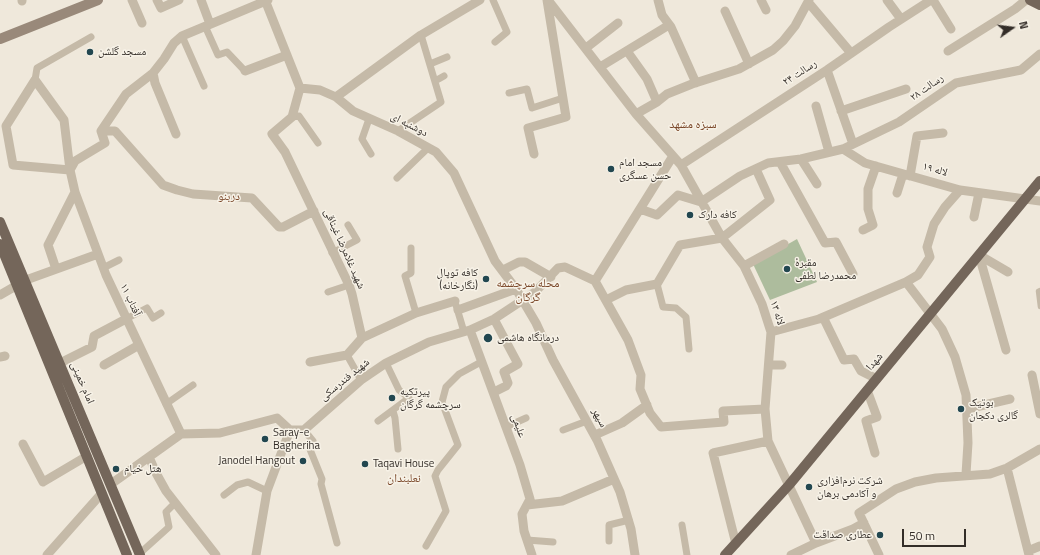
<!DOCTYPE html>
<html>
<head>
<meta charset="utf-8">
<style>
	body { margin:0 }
	#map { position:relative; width:1040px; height:555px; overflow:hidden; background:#efe8db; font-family:"Titillium Web",sans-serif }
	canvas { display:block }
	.north { position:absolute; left:992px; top:8px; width:40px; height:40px; -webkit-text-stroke:3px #f7f2e7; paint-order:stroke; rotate:76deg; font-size:11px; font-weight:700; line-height:16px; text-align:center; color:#332d28 }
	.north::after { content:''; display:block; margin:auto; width:14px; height:18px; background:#332d28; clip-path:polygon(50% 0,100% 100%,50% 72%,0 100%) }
	.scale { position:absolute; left:902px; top:529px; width:64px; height:18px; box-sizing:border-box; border:2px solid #332d28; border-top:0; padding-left:5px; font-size:12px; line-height:14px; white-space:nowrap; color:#332d28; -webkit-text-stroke:3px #f7f2e7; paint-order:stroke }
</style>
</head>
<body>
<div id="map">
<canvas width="1040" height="555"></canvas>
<div class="north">N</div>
<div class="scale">50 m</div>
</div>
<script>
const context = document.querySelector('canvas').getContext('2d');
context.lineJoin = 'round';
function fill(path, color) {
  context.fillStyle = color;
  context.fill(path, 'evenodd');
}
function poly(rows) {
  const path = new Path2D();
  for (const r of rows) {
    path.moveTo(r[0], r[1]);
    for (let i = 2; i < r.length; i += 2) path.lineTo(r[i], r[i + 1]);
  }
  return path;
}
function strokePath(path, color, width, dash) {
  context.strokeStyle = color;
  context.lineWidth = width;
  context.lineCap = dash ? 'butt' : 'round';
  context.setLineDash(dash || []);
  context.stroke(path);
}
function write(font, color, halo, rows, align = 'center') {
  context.font = font + ' "Titillium Web","Noto Naskh Arabic",sans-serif';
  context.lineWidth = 3;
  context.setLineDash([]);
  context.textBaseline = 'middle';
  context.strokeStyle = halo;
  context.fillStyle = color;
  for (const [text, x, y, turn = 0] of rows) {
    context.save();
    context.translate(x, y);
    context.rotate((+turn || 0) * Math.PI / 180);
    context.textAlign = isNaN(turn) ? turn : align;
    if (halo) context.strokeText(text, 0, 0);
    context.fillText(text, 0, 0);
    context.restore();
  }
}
fill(poly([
	[797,239,817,282,770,300,753,264]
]), '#adbc9d');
strokePath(poly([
	[1040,290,1038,291,1040,307]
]), '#c5baa8', 4.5);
strokePath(poly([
	[493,0,507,32,495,42],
	[205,26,218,55,227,52,245,71],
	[182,36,204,86],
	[430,64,447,57],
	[35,80,37,68,91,37],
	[435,81,444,76],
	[509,93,527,89,532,108,563,98],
	[292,117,299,116,318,143],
	[369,119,362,139,371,154],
	[398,131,441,102,421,35],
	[397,178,428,148],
	[411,248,411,273,405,276,416,313],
	[332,253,357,240,348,225],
	[103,268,119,260],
	[657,284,663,307,676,308,686,317,689,349],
	[328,292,349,285],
	[456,305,464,332],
	[126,319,147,308,153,318,161,313],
	[347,355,361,380],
	[166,404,193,385],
	[393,411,395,418,398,449],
	[378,421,409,398,399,390,386,363],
	[506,427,526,418],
	[304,430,313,441,309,447,322,479,321,484,337,543],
	[563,430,587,421],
	[224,495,237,485,248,482,267,491],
	[682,525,687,555],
	[527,540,553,542],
	[609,541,609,525,629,520],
	[426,546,446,511,435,476,438,470,458,445,442,402,446,387,459,374,481,362],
	[139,554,169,527,166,512,175,503]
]), '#c5baa8', 7);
strokePath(poly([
	[22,0,22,1],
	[132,0,142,23],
	[157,0,161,8,179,0],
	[201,0,210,24],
	[265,0,300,88,320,90,336,97,353,111,398,131,436,152,454,173,495,261,516,289,536,323,553,360,597,440,620,492,631,529,635,555],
	[548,0,636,114,681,165,722,238,744,266,762,304,771,332,765,409,768,441,816,543],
	[658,0,662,15,671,27,696,83],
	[761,0,766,10],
	[887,0,901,19],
	[933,0,951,29],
	[808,2,851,53],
	[725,11,749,64],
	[586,48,618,23],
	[627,51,647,79,657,102],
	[948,51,1015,9,1026,0],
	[600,67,669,25],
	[827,70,853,144],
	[245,71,287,55],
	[153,73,155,83,176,134],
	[300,88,292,117,272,134,285,152,349,285,352,294,362,338,347,355,310,362],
	[336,97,421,35,480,0],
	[816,106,829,152],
	[841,111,906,89],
	[636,114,657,102,667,94,692,84,739,69,773,50,783,41,795,26,809,0],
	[101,131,115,131,163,185,177,190,193,194,252,198,279,227,283,227,314,211],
	[101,131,126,94,153,73,164,59,174,43,182,36,268,0],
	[843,149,865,163,960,190,1040,201],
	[534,154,528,128,566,117,547,0],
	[801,159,817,184],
	[780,162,825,243,836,242,853,274],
	[681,165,827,70,889,27,931,0],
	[70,170,13,165,6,126,35,80,64,120,70,170,75,192,106,275,181,434],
	[70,170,75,161,105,143,101,131],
	[910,176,917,136,943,133],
	[897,193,903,174],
	[640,209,657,215,678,195,701,202,740,176,768,163,801,159,843,149,899,122,956,83,1021,70,1040,54],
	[974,217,979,193],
	[863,230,873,225,868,209,868,189,876,166],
	[979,255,1006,350],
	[979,255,1008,272],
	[744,266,784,244],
	[56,269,48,245,75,192],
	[503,270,519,262,525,262,551,277],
	[595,281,628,340,641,375,640,389,650,413,661,427,724,422,723,411,765,409],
	[595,281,673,156],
	[906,282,942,329,955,357,966,395,968,443,966,474],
	[0,295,26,280,98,254],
	[606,300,626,290,657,284,680,245,722,238,770,200,756,169],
	[458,310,516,289],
	[823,317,844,360,854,359,861,371,877,379],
	[470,330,520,465,530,499,522,514,524,531,532,555],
	[771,332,819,319,906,282,918,275,930,257,927,247,934,224,945,207,960,190],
	[362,338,416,313,455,301],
	[0,357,5,356],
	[60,363,92,347,94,336,126,319],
	[104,365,139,345],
	[769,365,782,365],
	[1032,375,1040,414],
	[867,390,877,417,866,421,875,453],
	[494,392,506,386,508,383,504,372,518,364,494,319],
	[967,409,1010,399],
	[181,434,220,433,277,418,290,430,304,430,361,380,386,363,429,342,470,330,494,319,535,292,558,268,565,267,595,281],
	[595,435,622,423,647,405],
	[23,444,43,482,87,456],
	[149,457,156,473,166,491,216,555],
	[1007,468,1029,555],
	[111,484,181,434],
	[527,505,562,501,614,479],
	[736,544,713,453,768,441],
	[1028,551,1040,546],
	[47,555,102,493],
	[256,555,267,491,290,430],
	[791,555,816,543,853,529,864,523],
	[879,555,859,513,896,489,915,482,936,478,990,474,1007,468,1040,449]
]), '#c5baa8', 9);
strokePath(poly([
	[0,39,98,0]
]), '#99897a', 10);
strokePath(poly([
	[1030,0,1040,5],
	[0,222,140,555],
	[0,244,127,555],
	[725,555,789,485,1040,181]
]), '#74665a', 10);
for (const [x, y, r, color] of [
	[90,52,4,"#224750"],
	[611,169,4,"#224750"],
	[690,215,4,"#224750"],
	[787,269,4,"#224750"],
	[486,279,4,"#224750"],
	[488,338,5,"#224750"],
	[392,398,4,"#224750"],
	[961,409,4,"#224750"],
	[265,439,4,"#224750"],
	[303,461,4,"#224750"],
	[365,464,4,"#224750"],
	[116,469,4,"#224750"],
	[809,487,4,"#224750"],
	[880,535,4,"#224750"]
]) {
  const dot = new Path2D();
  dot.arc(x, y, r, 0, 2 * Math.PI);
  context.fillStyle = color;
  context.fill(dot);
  strokePath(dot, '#f7f2e7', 1.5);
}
write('11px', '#332d28', '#f7f2e7', [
	["مسجد گلشن",98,52],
	["مسجد امام",619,163],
	["حسن عسگری",619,176],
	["کافه دارک",698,215],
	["مقبرهٔ",795,263],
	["محمدرضا لطفی",795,276],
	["کافه توپال",478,273,"right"],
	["(نگارخانه)",478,286,"right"],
	["درمانگاه هاشمی",497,338],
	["پیرتکیه",400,392],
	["سرچشمه گرگان",400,405],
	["بوتیک",969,403],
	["گالری دکجان",969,416],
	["Saray-e",273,433],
	["Bagheriha",273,446],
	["Janodel Hangout",295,461,"right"],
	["Taqavi House",373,464],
	["هتل خیام",124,469],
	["شرکت نرم‌افزاری",817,481],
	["و آکادمی برهان",817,494],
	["عطاری صداقت",872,535,"right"]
], 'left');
write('11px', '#332d28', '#f7f2e7', [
	["۲۴ رسالت",800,73,-33],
	["۲۸ رسالت",927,88,-35],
	["دوشنبه ای",409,125,27],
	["۱۹ لاله",935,170,16],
	["شهید غلامرضا غیناقی",344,249,66],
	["آفتاب ۱۱",130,300,65],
	["لاله ۱۳",777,313,72],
	["شهدا",875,362,-50],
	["شهید فندرسکی",345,380,-39],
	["امام خمینی",82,383,67],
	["سپهر",599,418,62],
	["علیمی",518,426,70]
]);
write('12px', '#7a4729', '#f7f2e7', [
	["سبزه مشهد",693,125],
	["دربنو",229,197],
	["محله سرچشمه",528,284],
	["گرگان",528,298],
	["نعلبندان",404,479]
]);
</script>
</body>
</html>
